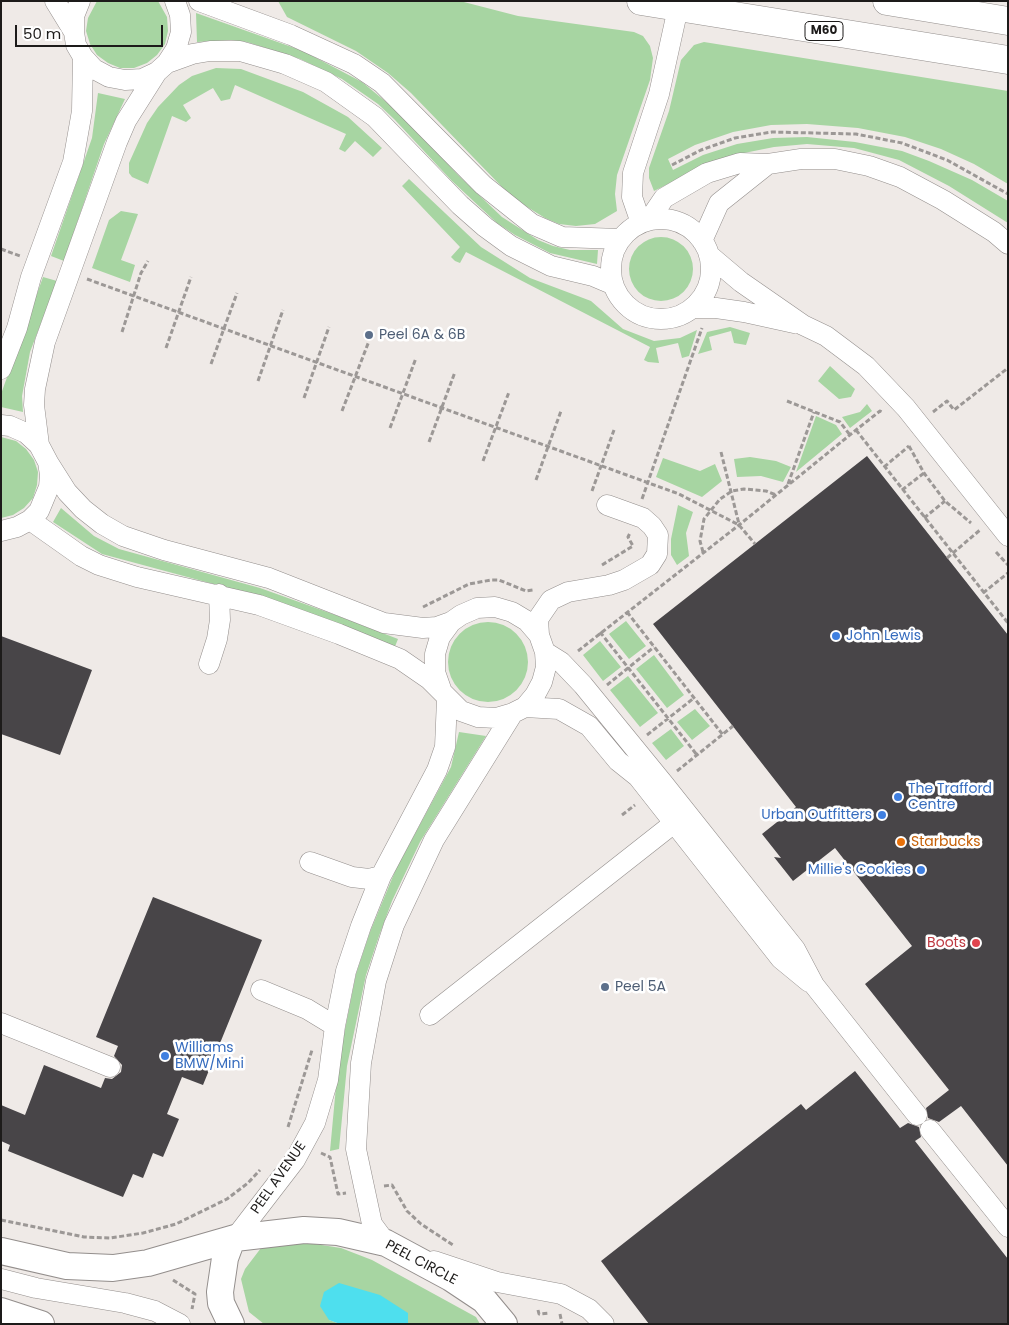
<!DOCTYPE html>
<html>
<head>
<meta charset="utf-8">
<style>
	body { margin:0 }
	#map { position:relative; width:1009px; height:1325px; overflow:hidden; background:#efeae7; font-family:Poppins,sans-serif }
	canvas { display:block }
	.frame { position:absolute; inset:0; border:2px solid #1d1b1a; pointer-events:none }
	.scale { position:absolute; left:15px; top:25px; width:148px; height:22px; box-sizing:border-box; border:2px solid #1d1b1a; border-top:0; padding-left:6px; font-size:15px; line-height:18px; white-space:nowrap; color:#1d1b1a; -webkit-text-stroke:4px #fff; paint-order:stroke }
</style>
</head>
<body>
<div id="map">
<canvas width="1009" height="1325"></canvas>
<div class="frame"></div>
<div class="scale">50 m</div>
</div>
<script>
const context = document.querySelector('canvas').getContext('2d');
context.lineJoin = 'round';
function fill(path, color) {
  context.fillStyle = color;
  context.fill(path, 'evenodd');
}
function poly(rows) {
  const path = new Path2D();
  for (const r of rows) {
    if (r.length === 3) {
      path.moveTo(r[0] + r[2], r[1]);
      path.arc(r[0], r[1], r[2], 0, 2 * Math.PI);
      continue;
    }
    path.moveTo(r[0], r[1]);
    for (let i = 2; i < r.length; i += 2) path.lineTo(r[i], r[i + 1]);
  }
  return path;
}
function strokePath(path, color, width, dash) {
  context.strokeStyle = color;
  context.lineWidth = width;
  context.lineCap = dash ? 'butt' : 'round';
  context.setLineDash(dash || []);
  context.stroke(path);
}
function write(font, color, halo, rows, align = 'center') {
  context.font = font + ' Poppins,sans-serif';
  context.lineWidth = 5;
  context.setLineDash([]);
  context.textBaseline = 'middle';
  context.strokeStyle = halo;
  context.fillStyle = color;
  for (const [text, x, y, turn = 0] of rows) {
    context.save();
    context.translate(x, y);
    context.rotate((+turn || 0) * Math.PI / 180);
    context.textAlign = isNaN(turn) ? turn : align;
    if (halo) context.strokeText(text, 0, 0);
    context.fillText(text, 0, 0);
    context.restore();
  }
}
fill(poly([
	[97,1,158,1,167,17,168,31,165,44,157,55,147,63,134,68,120,68,108,63,97,55,90,44,86,31,88,18],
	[278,1,460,1,518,16,634,32,643,36,650,46,653,58,650,80,617,175,615,194,617,211,595,224,576,226,559,224,545,218,516,200,502,187,411,93,388,73,356,51,287,17],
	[196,13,303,51,362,82,402,115,458,175,502,217,538,240,553,246,570,250,598,250,597,264,550,253,515,235,497,223,452,181,395,120,378,104,342,79,300,59,247,42,231,40,197,42],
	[704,42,1008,91,1008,184,974,164,941,149,905,137,858,128,807,124,771,125,733,132,695,145,668,159,673,170,703,155,737,144,773,138,807,137,855,142,902,151,929,161,972,180,1008,201,1008,223,949,186,899,160,854,148,807,144,774,147,739,154,678,179,654,191,649,178,649,168,669,111,681,60,694,45],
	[216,68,241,69,303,92,348,117,382,148,373,157,355,141,345,152,339,149,346,134,235,85,230,99,221,101,213,88,183,105,191,118,186,122,172,116,148,184,132,177,129,173,129,163,147,123,158,107,179,85,192,76],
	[98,93,125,99,104,144,64,261,51,256,92,138],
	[409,179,481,247,530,278,591,301,623,329,654,341,680,338,697,330,689,356,682,358,678,343,656,348,659,363,648,362,644,360,650,347,466,252,460,263,455,261,451,257,460,247,402,186],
	[121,211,138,214,121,260,135,265,130,282,92,268,109,220],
	[661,269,32],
	[43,277,57,281,30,352,22,396,23,412,1,407,1,394],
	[730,327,750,333,746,345,734,343,731,331,709,337,712,350,698,354,707,332],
	[830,366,855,389,851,397,839,399,818,381],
	[867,404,872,411,850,428,842,417,860,412],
	[816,416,836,425,842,434,796,472],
	[1,437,16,441,26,449,34,460,38,472,37,485,33,498,24,508,13,515,1,518],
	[750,457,776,461,791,467,783,482,761,476,737,477,734,459],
	[663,458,700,471,715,464,722,481,702,497,656,477],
	[678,505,693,512,686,533,689,556,677,565,671,555,671,539],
	[61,508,94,536,119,549,260,588,341,617,398,639,394,649,258,596,102,554,53,522],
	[626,621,646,646,629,659,609,634],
	[488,662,40],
	[600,641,621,667,603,681,583,655],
	[654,655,684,695,667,708,636,669],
	[628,676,658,713,640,727,610,690],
	[695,709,710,726,692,740,677,722],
	[671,729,684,746,666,760,652,743],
	[459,732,486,736,420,842,392,901,379,936,366,975,347,1066,339,1149,330,1151,338,1065,356,974,370,932,396,869,451,767],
	[302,1242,341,1248,372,1260,476,1317,480,1324,408,1324,408,1313,329,1320,340,1324,264,1324,249,1312,241,1279,245,1269,261,1248]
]), '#a7d5a2');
fill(poly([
	[339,1283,380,1295,408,1313,408,1324,340,1324,329,1320,320,1306,324,1292]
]), '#4edfee');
fill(poly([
	[867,456,1008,635,1008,1166,961,1106,939,1122,928,1118,926,1108,949,1090,865,984,912,946,835,848,793,881,774,857,781,858,762,834,796,807,653,624],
	[1,636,92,670,60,755,1,734],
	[153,897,262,940,203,1085,182,1077,167,1114,179,1119,163,1157,153,1153,143,1178,133,1174,123,1197,8,1151,10,1145,1,1141,1,1105,25,1115,44,1065,101,1088,105,1078,112,1079,121,1072,122,1065,114,1056,118,1046,96,1037],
	[855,1071,900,1128,908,1123,919,1127,921,1137,915,1141,1008,1259,1008,1324,649,1324,601,1261,801,1104,806,1110]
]), '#484548');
const minor = poly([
	[55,1,74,32],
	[80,1,74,16,74,32,76,45,83,57,94,69,109,77,125,80,142,79,157,72,167,63,176,49,181,32,180,15,175,1],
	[199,1,291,35,354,64,382,83,483,185,532,224,562,237,620,239],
	[167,63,192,54,210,51,240,51,285,64,326,82,375,117,460,205,485,227,511,246,551,266,593,276,612,284],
	[661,269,50],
	[649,220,664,198,707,173,740,163,768,164,801,159,835,159,869,166,900,177,943,200,994,232,1008,244],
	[641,223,632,197,633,173,659,94,678,8],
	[702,241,719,203,768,164],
	[709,255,741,282,803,325,826,336,866,366,906,408,1008,536],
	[692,308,716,308,744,312,794,323],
	[1,369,17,328,31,277,73,162,82,111,83,57],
	[1,425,10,426,26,433,39,445,48,462,50,475,49,487,39,511,30,520,17,527,1,531],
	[39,445,34,405,35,389,45,342,117,142,126,121,157,72],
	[48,462,67,492,83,509,102,524,123,536,164,550,269,578,384,623,423,628,437,627,451,622],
	[30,520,81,556,99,565,137,577,259,605,339,634,400,659,429,679,461,711,478,717,496,718,513,713,525,707,535,695,542,682,546,667,545,652,539,635,527,621,512,612,495,607,477,608,461,615,451,622,440,637,435,654,435,672,441,689],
	[539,635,538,619,551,600,568,592,609,585,624,580,650,565,657,554,658,535,652,526,643,518,607,505],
	[545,652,561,662,583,685,663,783,795,949,814,985,917,1115],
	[209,664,217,639,220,620,219,594],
	[525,707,559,709,589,726,618,761,638,777,781,959,809,982],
	[310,862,352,877,369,879,381,876],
	[261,990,307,1009,335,1026],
	[430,1015,683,816],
	[1,1023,110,1067],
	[930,1130,1008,1227],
	[235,1238,295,1160,315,1123,328,1080,335,1026,346,971,361,926,381,876,437,770,445,747,447,699],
	[386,1243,372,1224,356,1149,361,1063,376,981,394,925,434,840,513,713],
	[434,1261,497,1282,561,1294,589,1309,604,1324],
	[1,1279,36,1288,125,1303,155,1311,180,1324]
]);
const major = poly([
	[1,1251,67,1266,113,1268,148,1263,235,1238,304,1230,338,1232,386,1243,451,1278,484,1300,504,1324],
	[1,1311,41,1324],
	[231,1324,221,1303,220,1292,225,1258,232,1239]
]);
const highway = poly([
	[641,1,1008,60],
	[887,1,1008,21]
]);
strokePath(minor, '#938e8c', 21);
strokePath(major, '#938e8c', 28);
strokePath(highway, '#938e8c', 29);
strokePath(poly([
	[672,165,701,150,735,138,772,132,856,134,902,143,947,160,1008,194],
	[1,249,20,256],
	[87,279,679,494,739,525,755,544],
	[122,332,141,273,148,261],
	[166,348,191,277],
	[211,364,237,293],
	[258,381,283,310],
	[304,398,329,327],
	[787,401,840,422,850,435],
	[342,411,369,341],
	[933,412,947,401,954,410,1008,368],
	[390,428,416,358],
	[856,430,1008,623],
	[429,442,455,372],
	[909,446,924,473,945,501,971,523],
	[721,452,739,524],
	[483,461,509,392],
	[884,467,909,446],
	[536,480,561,411],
	[788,484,814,412],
	[902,490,924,473],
	[592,491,614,430],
	[642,499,702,328],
	[924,518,945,501],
	[703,552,700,541,704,519,720,499,732,491,744,489,766,491,776,495],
	[996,552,1008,565],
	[947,558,980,530],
	[602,565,633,546,628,537,630,533],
	[983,593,1008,573],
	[423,607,469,584,491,580,499,580,526,591,533,590],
	[627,612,723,735],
	[600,632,697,755],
	[578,651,739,525,856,430,880,411,882,412],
	[607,685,654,647],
	[647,735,694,698],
	[677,771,733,726],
	[622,815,635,805],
	[288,1127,312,1050],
	[321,1153,330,1157,338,1194,346,1193],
	[384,1186,392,1185,407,1211,421,1224,453,1245],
	[1,1220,84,1237,110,1238,143,1233,176,1224,227,1199,248,1183,260,1170],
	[173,1280,195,1294,192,1309],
	[538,1310,539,1314,549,1313],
	[560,1314,562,1324]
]), '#9c9896', 3, [5, 2.5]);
strokePath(minor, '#fff', 20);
strokePath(major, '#fff', 26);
strokePath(highway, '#fff', 28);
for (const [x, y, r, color] of [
	[369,335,5,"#5c6f8a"],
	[836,636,5,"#3f7fe0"],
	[898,797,5,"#3f7fe0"],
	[882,815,5,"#3f7fe0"],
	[901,842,5,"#e8710a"],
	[921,870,5,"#3f7fe0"],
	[976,943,5,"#e0444e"],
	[605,987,5,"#5c6f8a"],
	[165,1056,5,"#3f7fe0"]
]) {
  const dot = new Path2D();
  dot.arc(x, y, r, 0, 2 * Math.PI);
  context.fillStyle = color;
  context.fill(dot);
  strokePath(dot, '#fff', 2);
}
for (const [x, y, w] of [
	[824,31,38]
]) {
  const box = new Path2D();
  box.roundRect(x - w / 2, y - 9.5, w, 19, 4);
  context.fillStyle = '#fff';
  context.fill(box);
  strokePath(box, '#1d1b1a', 1);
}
write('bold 12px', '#1d1b1a', null, [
	["M60",824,31]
]);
write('14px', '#4e5e75', '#fff', [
	["Peel 6A & 6B",379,335],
	["Peel 5A",615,987]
], 'left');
write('14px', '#366cbe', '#fff', [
	["John Lewis",846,636],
	["The Trafford",908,789],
	["Centre",908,805],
	["Urban Outfitters",872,815,"right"],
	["Millie's Cookies",911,870,"right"],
	["Williams",175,1048],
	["BMW/Mini",175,1064]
], 'left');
write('14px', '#c56008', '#fff', [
	["Starbucks",911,842]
], 'left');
write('14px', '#be3a42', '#fff', [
	["Boots",966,943]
], 'right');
write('14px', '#1d1b1a', '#fff', [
	["PEEL AVENUE",279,1178,-55],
	["PEEL CIRCLE",421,1263,28]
]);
</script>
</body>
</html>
